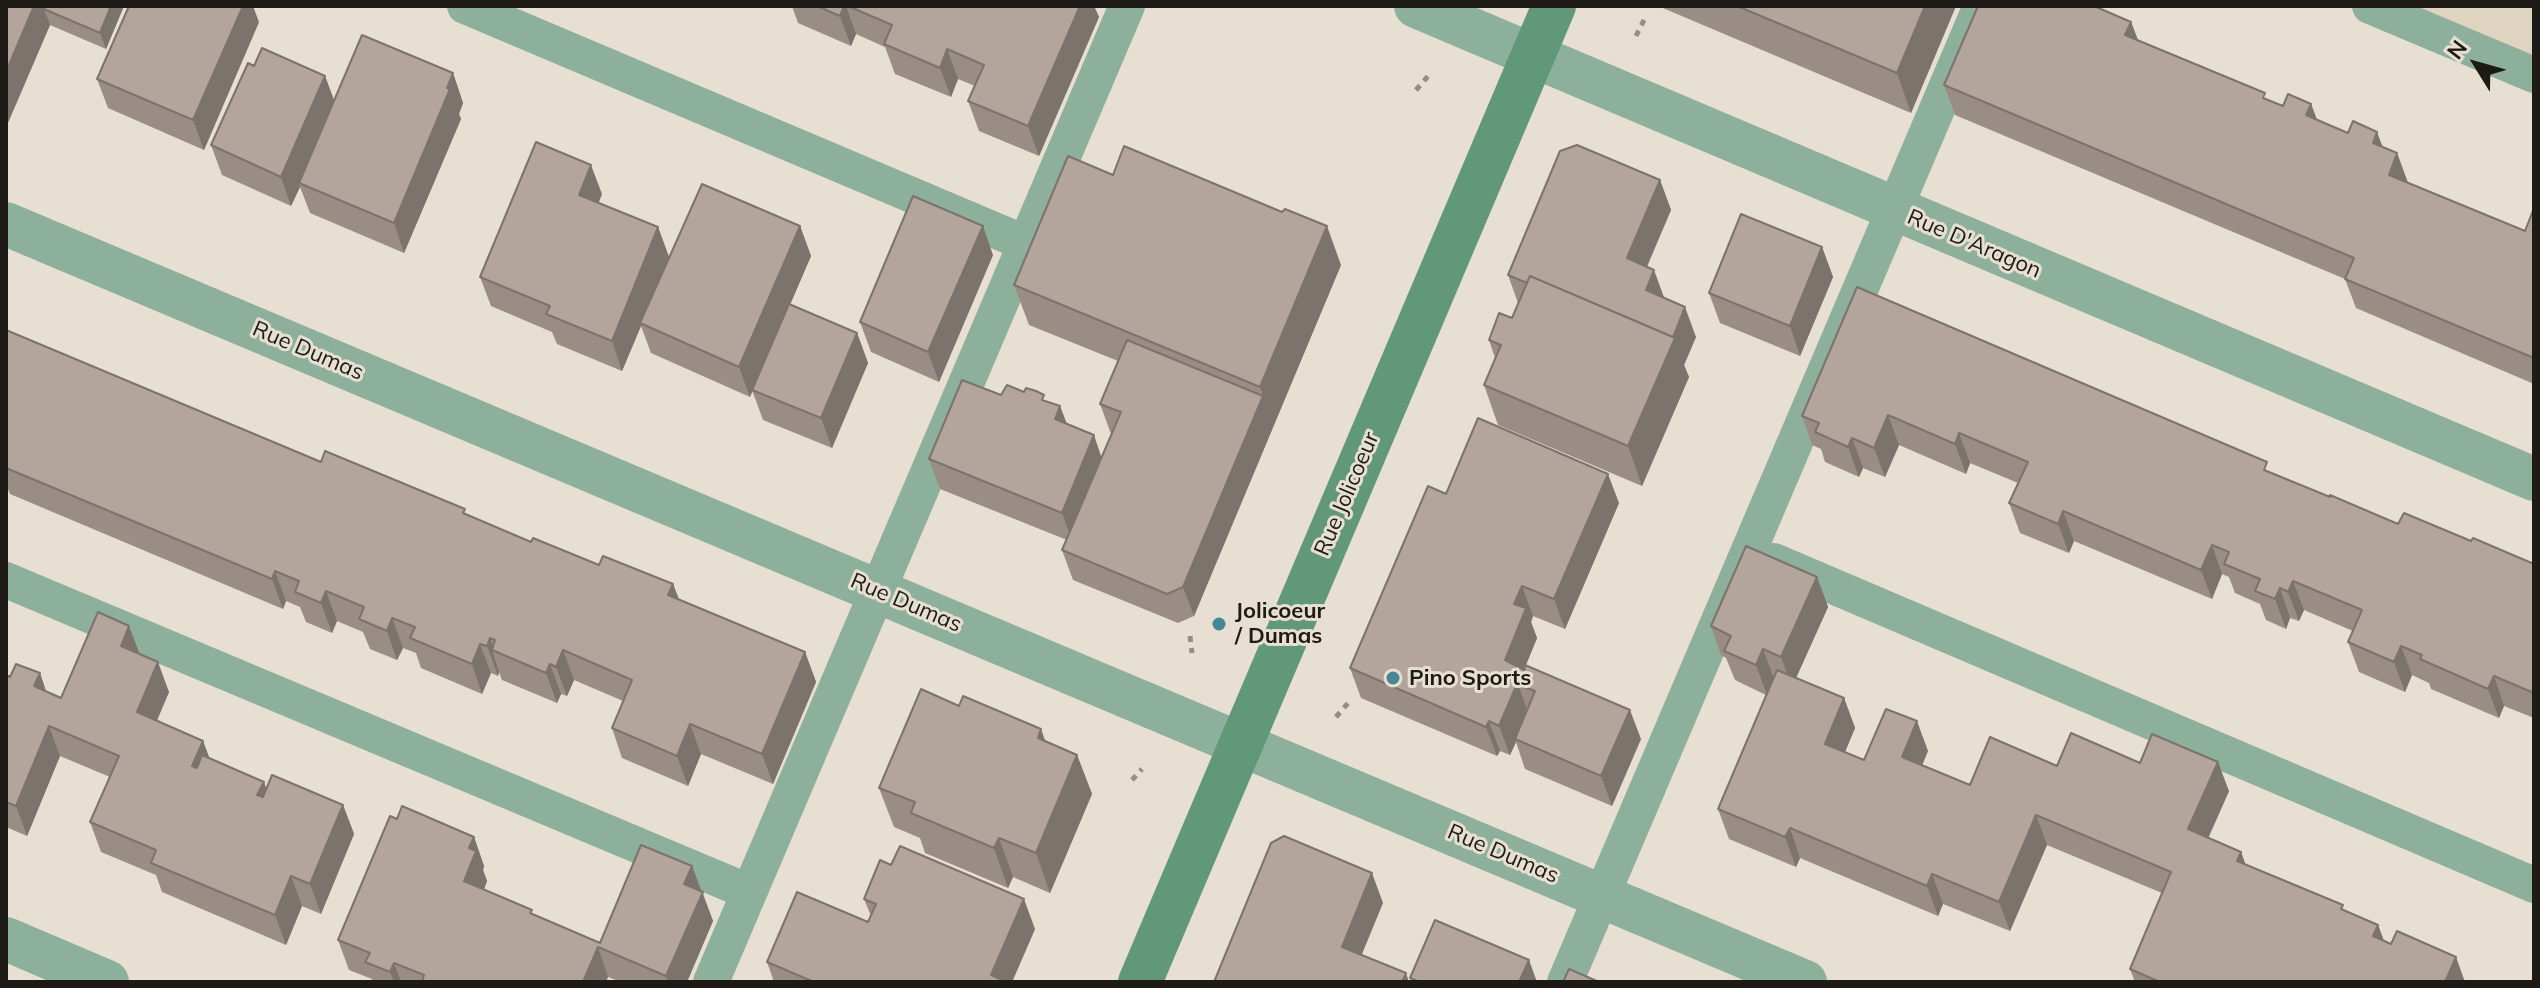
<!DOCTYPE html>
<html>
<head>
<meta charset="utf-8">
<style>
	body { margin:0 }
	#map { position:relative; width:2540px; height:988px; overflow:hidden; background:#e7dfd1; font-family:Mulish,sans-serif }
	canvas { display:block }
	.frame { position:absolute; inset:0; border:8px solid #1e1b16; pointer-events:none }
	.north { position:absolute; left:2436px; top:24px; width:80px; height:80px; -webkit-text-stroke:6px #e7dfd1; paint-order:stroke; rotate:307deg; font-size:22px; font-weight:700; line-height:32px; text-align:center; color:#1e1b16 }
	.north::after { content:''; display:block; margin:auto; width:28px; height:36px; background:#1e1b16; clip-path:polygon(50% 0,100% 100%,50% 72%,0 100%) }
</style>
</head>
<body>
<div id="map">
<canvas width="2540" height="988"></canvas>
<div class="frame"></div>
<div class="north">N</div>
</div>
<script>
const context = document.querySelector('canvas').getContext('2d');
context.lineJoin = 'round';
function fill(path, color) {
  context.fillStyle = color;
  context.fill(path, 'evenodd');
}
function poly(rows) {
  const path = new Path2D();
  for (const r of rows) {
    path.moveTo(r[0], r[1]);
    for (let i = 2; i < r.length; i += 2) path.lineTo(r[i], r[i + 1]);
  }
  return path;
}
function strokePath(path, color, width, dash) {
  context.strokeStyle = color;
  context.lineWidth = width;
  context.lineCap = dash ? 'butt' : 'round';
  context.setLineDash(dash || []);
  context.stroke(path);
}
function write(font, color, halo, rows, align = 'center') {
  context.font = font + ' Mulish,sans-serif';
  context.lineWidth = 6;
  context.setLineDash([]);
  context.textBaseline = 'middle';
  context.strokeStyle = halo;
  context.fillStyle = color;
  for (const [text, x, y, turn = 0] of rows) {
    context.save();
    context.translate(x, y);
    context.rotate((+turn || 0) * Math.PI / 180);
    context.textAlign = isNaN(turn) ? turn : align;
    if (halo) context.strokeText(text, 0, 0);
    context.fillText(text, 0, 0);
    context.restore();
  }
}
fill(poly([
	[2407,6,2534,6,2534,59]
]), '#dfd4c0');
strokePath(poly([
	[1636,36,1645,18],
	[1416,90,1430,74],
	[1190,636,1192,653],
	[1336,717,1350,701],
	[1132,780,1142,769]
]), '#948e84', 5, [6, 6]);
strokePath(poly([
	[465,6,1025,243],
	[2370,6,2534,75],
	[1774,561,2534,885],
	[6,580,749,892],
	[711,982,1127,6],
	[1565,982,1981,6]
]), '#8cb09b', 36);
strokePath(poly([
	[1416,6,2534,479],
	[6,224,1805,982],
	[6,939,107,982]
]), '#8cb09b', 44);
strokePath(poly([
	[1140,982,1554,6]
]), '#619879', 44);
fill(poly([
	[6,6,124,6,106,49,50,25,7,125],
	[792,6,1094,6,1099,17,1039,156,979,131,968,101,975,86,958,79,951,97,895,74,885,47,856,34,851,46,798,23],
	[1658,6,1956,6,1911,113],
	[259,22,204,150,108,108,97,79],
	[2131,22,2138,40,2283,106,2311,104,2317,120,2397,153,2408,183,2525,231,2534,208,2534,384,2356,308,2345,279,1955,115,1944,85],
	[254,66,325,76,334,100,453,73,463,103,459,114,461,119,404,253,310,213,300,187,291,206,222,175,211,145],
	[1660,180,1671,210,1646,267,1664,298,1696,337,1684,365,1689,377,1642,486,1498,425,1484,385,1495,358,1489,340,1512,318,1518,303,1508,275],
	[602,194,598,203,658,227,669,257,800,226,811,256,790,305,857,333,868,363,832,448,763,420,752,390,750,397,651,353,641,326,622,371,557,344,552,332,491,306,480,277],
	[1822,247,1833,277,1800,356,1720,323,1709,293],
	[993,255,939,382,871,352,860,322],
	[1341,265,1194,616,1178,623,1073,580,1062,550,1067,540,940,489,929,459,1001,395,1046,401,1060,406,1067,424,1102,457,1111,434,1100,404,1118,361,1029,325,1014,285],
	[1857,287,2271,472,2330,497,2398,524,2471,541,2534,564,2534,718,2504,706,2499,718,2431,689,2429,683,2412,675,2405,692,2359,672,2348,642,2353,631,2304,610,2299,621,2290,618,2286,629,2266,620,2260,604,2235,593,2229,577,2222,574,2212,599,2074,541,2069,553,2020,533,2009,503,2018,483,1970,463,1966,474,1899,445,1885,477,1863,468,1859,477,1825,462,1821,449,1812,445,1802,416],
	[6,330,321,462,467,515,531,542,599,565,673,584,679,599,805,652,816,682,773,784,701,754,688,786,622,758,612,728,623,701,574,680,567,696,561,694,557,703,502,680,499,672,498,676,491,673,482,694,421,668,416,653,403,648,397,660,370,649,363,632,356,629,337,621,332,633,306,622,300,607,286,601,283,609,10,494,6,484],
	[1446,494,1619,503,1565,629,1533,616,1531,622,1537,638,1526,665,1641,739,1612,806,1525,769,1516,742,1510,755,1500,751,1497,756,1361,698,1350,668],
	[1817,577,1828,607,1796,678,1844,698,1855,728,1845,752,1864,760,1928,751,1922,765,1970,785,2057,766,2140,763,2229,791,2208,838,2241,852,2245,864,2345,911,2378,925,2384,941,2465,982,2135,982,2130,969,2162,893,2047,845,2010,931,1943,904,1938,916,1800,858,1796,867,1729,839,1718,809,1766,695,1735,680,1726,658,1721,655,1711,626],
	[140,655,169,692,157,721,203,741,209,758,266,789,343,805,354,834,321,914,302,906,286,945,162,892,156,875,101,852,90,822,110,777,60,756,27,836,6,827,6,675,10,677,40,673,46,692,61,698],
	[1046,742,1077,755,1092,794,1050,893,1013,877,1008,888,925,853,920,838,894,827,879,788],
	[397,819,474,837,484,866,483,870,487,881,484,890,534,915,600,943,702,891,713,921,687,982,621,982,608,977,606,982,373,982,372,979,349,970,338,940],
	[864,899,1035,929,1012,982,774,982,767,962,868,922,871,916]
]), '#9a8d86');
fill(poly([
	[34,6,58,6,44,9,50,25,7,125,6,72],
	[111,6,124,6,106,49,100,33],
	[243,6,253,6,259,22,204,150,193,120],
	[844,6,846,6,856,34,851,46,840,16],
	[1080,6,1094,6,1099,17,1039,156,1028,126],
	[1925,6,1956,6,1911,113,1897,73],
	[2131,22,2142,51,2125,35],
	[947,49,958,79,951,97,940,68],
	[453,73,463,103,459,114,461,119,404,253,394,223],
	[325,76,336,106,299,183,300,187,291,206,281,177],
	[2311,104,2322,133,2306,115],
	[2377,132,2388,161,2373,143],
	[2397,153,2408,183,2389,175],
	[591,165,602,194,590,225,579,195],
	[1660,180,1671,210,1638,288,1627,258],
	[800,226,811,256,750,397,739,367],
	[983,226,993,255,939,382,928,352],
	[1327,226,1341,265,1194,616,1183,587,1263,396,1260,387],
	[658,227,669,257,640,323,641,326,622,371,612,341],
	[1822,247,1833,277,1800,356,1790,326],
	[1654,270,1665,300,1646,290],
	[1685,307,1696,337,1684,365,1689,377,1642,486,1628,446],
	[857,333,868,363,832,448,821,418],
	[1060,406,1071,436,1055,419],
	[1888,415,1899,445,1885,477,1874,448],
	[1959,433,1970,463,1966,474,1955,444],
	[1094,435,1104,465,1073,543,1062,513],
	[1852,438,1863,468,1859,477,1848,447],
	[1608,474,1619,503,1565,629,1554,599],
	[2063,511,2074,541,2069,553,2058,524],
	[2212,545,2222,574,2212,599,2201,570],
	[275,571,286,601,283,609,272,579],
	[1817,577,1828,607,1792,687,1781,657],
	[2293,581,2304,610,2299,621,2288,592],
	[673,584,684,614,668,595],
	[1522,586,1533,616,1531,622,1537,638,1518,684,1528,713,1515,739,1516,742,1510,755,1499,726,1505,660,1514,604],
	[2280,588,2290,618,2286,629,2275,599],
	[326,591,337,621,332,633,321,603],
	[392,618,403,648,397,660,387,631],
	[129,626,140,655,121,646],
	[490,638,495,652,492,650,499,672,498,676,487,646],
	[480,644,491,673,482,694,472,664],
	[2401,646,2412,675,2405,692,2394,662],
	[1763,649,1774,679,1767,695,1756,665],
	[563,650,574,680,567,696,556,667],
	[805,652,816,682,773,784,762,754],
	[158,662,169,692,147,742,137,712],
	[550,664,561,694,557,703,546,673],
	[40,673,50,703,34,686],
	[2494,676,2504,706,2499,718,2488,689],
	[1844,698,1855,728,1836,773,1825,744],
	[1630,710,1641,739,1612,806,1601,776],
	[1489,721,1500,751,1497,756,1486,727],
	[1917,721,1928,751,1913,787,1902,757],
	[690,724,701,754,688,786,677,756],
	[49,726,60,756,27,836,16,806],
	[1041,729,1055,768,1038,738],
	[203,741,214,770,202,796,192,766],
	[1077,755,1092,794,1050,893,1036,853],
	[2218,762,2229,791,2199,859,2188,829],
	[264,782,274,811,257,795],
	[343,805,354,834,321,914,310,884],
	[2036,815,2047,845,2010,931,1999,902],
	[1790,828,1800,858,1796,867,1785,837],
	[474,837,484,866,483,870,487,881,475,911,464,881,469,848],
	[999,838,1013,877,1008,888,994,848],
	[2241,852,2252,882,2237,861],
	[692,866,713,921,687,982,668,982,666,976,684,884],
	[1372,873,1383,903,1353,976,1342,947],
	[1932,874,1943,904,1938,916,1927,886],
	[291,876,302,906,286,945,275,915],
	[1024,899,1035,929,1012,982,994,982,991,975],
	[2378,925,2389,955,2373,936],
	[598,947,608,977,606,982,583,982],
	[2456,957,2465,982,2445,982],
	[1529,960,1537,982,1519,982],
	[394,963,401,982,394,982,390,972],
	[1406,973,1409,982,1402,982]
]), '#7d736d');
const building = poly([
	[6,6,34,6,6,72,6,6],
	[45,6,111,6,100,33,44,9,45,6],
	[129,6,243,6,193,120,97,79,129,6],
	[817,6,844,6,840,16,817,6],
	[848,6,1080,6,1028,126,968,101,984,65,947,49,940,68,884,44,892,25,848,6],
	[1737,6,1925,6,1897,73,1737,6],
	[1978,6,2094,6,2131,22,2125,35,2265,93,2263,98,2283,106,2288,94,2311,104,2306,115,2329,125,2348,133,2353,121,2377,132,2373,143,2397,153,2389,175,2525,231,2534,208,2534,358,2345,279,2354,258,1944,85,1978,6],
	[362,35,453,73,447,88,450,89,394,223,299,183,362,35],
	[262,48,325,76,281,177,211,145,248,63,254,66,262,48],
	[536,142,591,165,579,195,658,227,612,341,546,314,550,306,480,277,536,142],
	[1577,145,1660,180,1627,258,1654,270,1646,290,1685,307,1673,337,1530,276,1527,283,1508,275,1560,151,1577,145],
	[1124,146,1282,212,1285,209,1327,226,1260,387,1014,285,1068,156,1113,175,1124,146],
	[702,184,800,226,739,367,640,323,702,184],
	[913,196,983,226,928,352,860,322,913,196],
	[1741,214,1822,247,1790,326,1709,293,1741,214],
	[1530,276,1675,338,1628,446,1484,385,1501,345,1489,340,1499,313,1512,318,1530,276],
	[1857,287,2267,462,2264,470,2330,497,2330,495,2398,524,2404,513,2471,541,2473,538,2534,564,2534,693,2494,676,2488,689,2420,659,2422,655,2401,646,2394,662,2348,642,2362,610,2293,581,2288,592,2280,588,2275,599,2255,591,2260,579,2224,564,2229,552,2212,545,2201,570,2063,511,2058,524,2009,503,2028,462,1959,433,1955,444,1888,415,1874,448,1852,438,1848,447,1815,432,1819,423,1802,416,1857,287],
	[789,304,857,333,821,418,752,390,789,304],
	[6,330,321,462,325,451,465,509,463,513,531,542,533,538,599,565,603,556,673,584,668,595,805,652,762,754,690,724,677,756,612,728,632,680,563,650,556,667,550,664,546,673,492,650,495,640,490,638,487,646,480,644,472,664,410,638,415,627,392,618,387,631,359,619,364,607,326,591,321,603,295,592,299,581,275,571,272,579,6,468,6,330],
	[1127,340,1263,396,1183,587,1167,594,1062,550,1121,412,1100,404,1127,340],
	[962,380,1001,395,1007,385,1024,392,1026,388,1036,391,1044,395,1042,400,1060,406,1055,419,1094,435,1062,513,929,459,962,380],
	[1478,418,1608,474,1554,599,1522,586,1514,604,1526,608,1505,660,1524,670,1525,665,1630,710,1601,776,1515,739,1535,691,1517,684,1499,726,1489,721,1486,727,1350,668,1428,486,1446,494,1478,418],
	[1746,546,1817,577,1781,657,1763,649,1756,665,1724,651,1731,636,1711,626,1746,546],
	[98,612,129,626,121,646,158,662,137,712,203,741,192,766,197,768,202,755,264,782,257,795,263,797,272,775,343,805,310,884,291,876,275,915,151,863,156,850,90,822,119,756,49,726,16,806,6,802,6,675,10,677,16,664,40,673,34,686,61,698,98,612],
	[1777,670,1844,698,1825,744,1864,760,1886,709,1917,721,1902,757,1970,785,1990,737,2057,766,2071,733,2140,763,2152,734,2218,762,2188,829,2241,852,2237,861,2343,905,2341,909,2378,925,2373,936,2391,944,2397,931,2456,957,2445,982,2160,982,2130,969,2171,872,2036,815,1999,902,1932,874,1927,886,1790,828,1785,837,1718,809,1777,670],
	[921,689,959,706,963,696,1041,729,1038,738,1077,755,1036,853,999,838,994,848,911,813,915,802,879,788,921,689],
	[402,806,474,837,469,848,476,851,464,881,532,910,530,913,600,943,641,845,692,866,684,884,703,892,666,976,598,947,583,982,422,982,424,975,394,963,390,972,365,962,370,953,338,940,390,816,397,819,402,806],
	[1284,836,1372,873,1342,947,1406,973,1402,982,1214,982,1271,843,1284,836],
	[900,846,1024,899,991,975,1006,982,814,982,767,962,797,892,868,922,876,904,864,899,880,860,891,865,900,846],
	[1435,920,1529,960,1519,982,1420,982,1410,978,1435,920],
	[1569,969,1599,982,1563,982,1569,969]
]);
fill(building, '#b3a49c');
strokePath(building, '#7d736d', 2);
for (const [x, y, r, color] of [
	[1219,624,8,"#448796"],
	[1393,678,8,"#448796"]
]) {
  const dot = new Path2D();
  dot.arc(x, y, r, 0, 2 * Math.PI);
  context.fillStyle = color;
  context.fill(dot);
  strokePath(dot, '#e7dfd1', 3);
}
write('22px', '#1e1b16', '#e7dfd1', [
	["Rue D'Aragon",1974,244,23],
	["Rue Dumas",308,351,23],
	["Rue Jolicoeur",1347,494,-67],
	["Rue Dumas",906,603,23],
	["Rue Dumas",1503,854,23]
]);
write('bold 22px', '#1e1b16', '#e7dfd1', [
	["Jolicoeur",1235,611],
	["/ Dumas",1235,636],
	["Pino Sports",1409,678]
], 'left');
</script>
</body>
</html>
